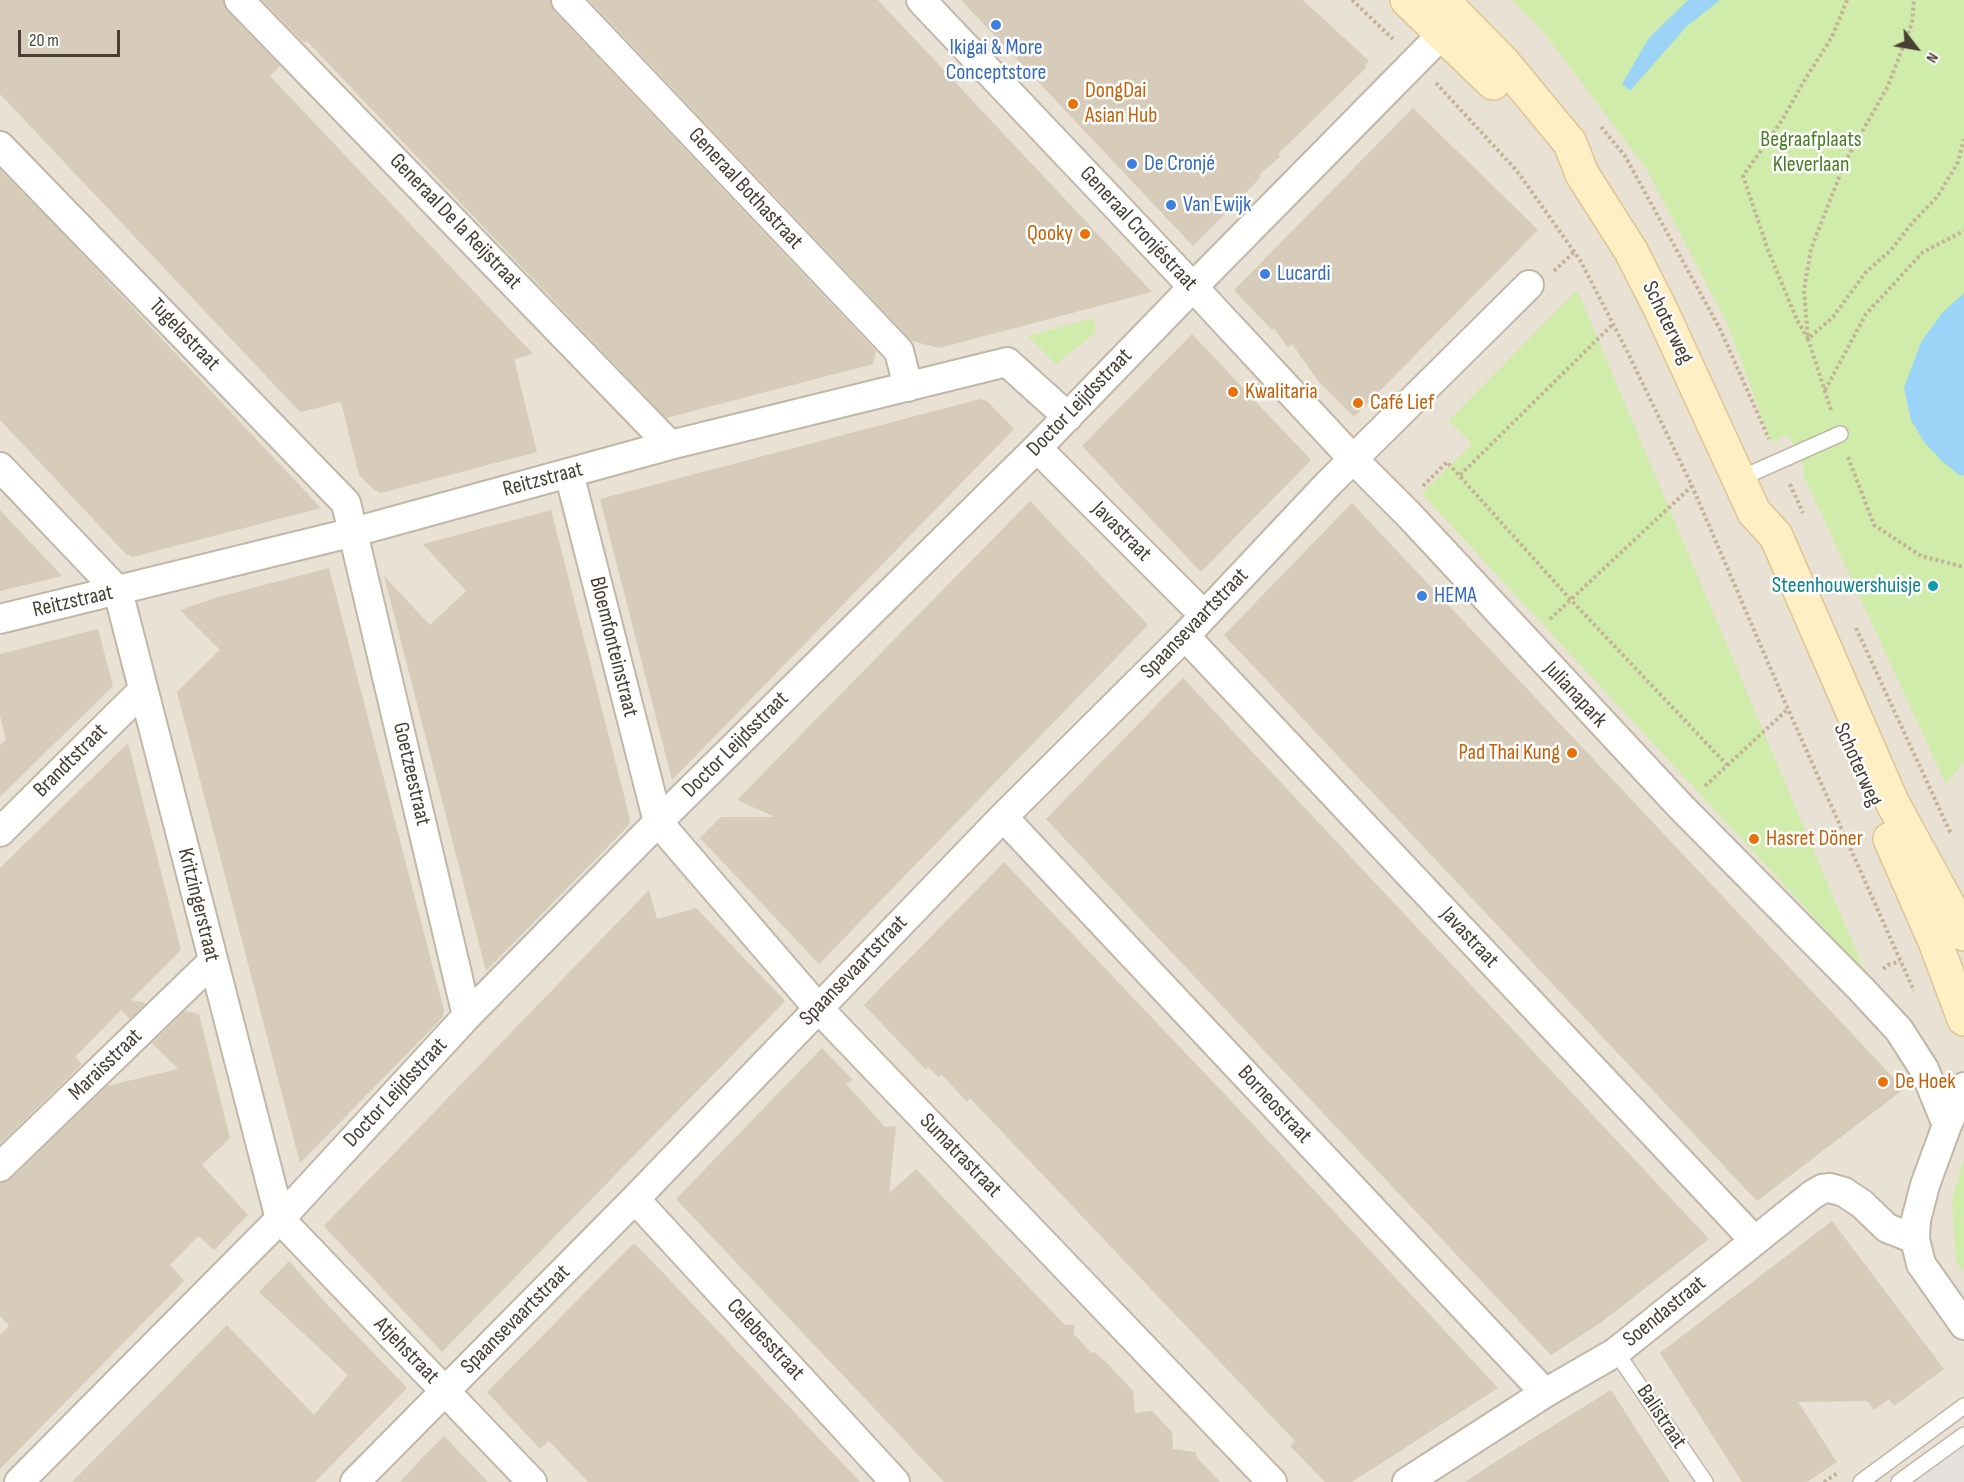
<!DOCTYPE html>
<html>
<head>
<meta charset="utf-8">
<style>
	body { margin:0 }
	#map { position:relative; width:1964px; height:1482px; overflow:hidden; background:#f4efe5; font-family:"Sofia Sans Condensed",sans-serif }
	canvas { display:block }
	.north { position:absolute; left:1886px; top:18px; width:60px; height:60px; -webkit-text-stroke:4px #fff; paint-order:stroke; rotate:121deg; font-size:16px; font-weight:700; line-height:24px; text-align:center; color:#473f34 }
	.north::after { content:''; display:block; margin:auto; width:21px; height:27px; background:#473f34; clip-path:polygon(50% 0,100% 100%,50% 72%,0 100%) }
	.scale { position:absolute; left:18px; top:30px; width:102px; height:27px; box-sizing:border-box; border:3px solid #473f34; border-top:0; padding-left:8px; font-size:18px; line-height:21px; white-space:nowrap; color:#473f34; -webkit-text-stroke:4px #fff; paint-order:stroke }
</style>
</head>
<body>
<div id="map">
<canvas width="1964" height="1482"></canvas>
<div class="north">N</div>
<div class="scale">20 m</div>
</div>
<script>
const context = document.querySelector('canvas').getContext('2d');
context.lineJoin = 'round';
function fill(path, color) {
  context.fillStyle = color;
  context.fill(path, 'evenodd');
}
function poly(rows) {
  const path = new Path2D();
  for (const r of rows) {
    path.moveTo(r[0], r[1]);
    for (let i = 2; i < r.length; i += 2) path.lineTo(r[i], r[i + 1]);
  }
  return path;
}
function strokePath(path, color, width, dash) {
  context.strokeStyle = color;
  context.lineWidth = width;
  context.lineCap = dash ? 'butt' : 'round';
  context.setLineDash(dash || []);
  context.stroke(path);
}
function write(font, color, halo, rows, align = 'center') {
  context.font = font + ' "Sofia Sans Condensed",sans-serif';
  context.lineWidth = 5;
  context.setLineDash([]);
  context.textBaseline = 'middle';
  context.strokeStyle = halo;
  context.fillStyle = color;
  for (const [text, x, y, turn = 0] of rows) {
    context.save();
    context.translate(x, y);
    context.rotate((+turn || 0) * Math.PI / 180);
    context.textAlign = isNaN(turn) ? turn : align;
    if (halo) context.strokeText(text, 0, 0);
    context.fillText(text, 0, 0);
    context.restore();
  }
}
fill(poly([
	[0,0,1964,0,1964,1482,0,1482]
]), '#e9e1d3');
fill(poly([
	[1512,0,1964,0,1964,762,1946,784,1802,472,1805,470,1797,453,1788,435,1771,442,1728,325,1646,168,1542,30],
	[1577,290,1865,972,1422,494,1472,444,1449,420],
	[1093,318,1096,332,1056,364,1028,336],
	[1964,1158,1964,1272,1956,1261,1952,1199]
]), '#d0ecaa');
fill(poly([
	[1964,1445,1964,1482,1911,1482]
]), '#e5e2de');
fill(poly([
	[1688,0,1720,0,1686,27,1630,91,1622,84,1649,38],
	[1964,293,1964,475,1959,475,1942,461,1924,442,1911,420,1904,388,1921,342,1942,313]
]), '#9cd4f7');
fill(poly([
	[0,0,223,0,227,11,280,66,270,76,533,354,514,359,537,452,381,493,374,490,359,475,341,402,300,412,0,94],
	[262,0,550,0,554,11,876,351,873,364,666,418,534,280,307,41,304,43],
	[589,0,878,0,1152,292,939,348,912,341],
	[961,0,1303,0,1369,61,1365,65,1367,67,1278,154,1281,156,1259,175,1261,177,1193,246],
	[1413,108,1538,230,1354,417,1319,382,1292,344,1288,348,1274,328,1272,330,1234,290],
	[0,170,63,234,321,508,133,557,126,554,0,420],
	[1192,334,1311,460,1201,572,1082,446],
	[980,399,987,401,1014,429,672,780,600,499],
	[1030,501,1148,625,819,964,700,838,721,817,775,817,737,800],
	[1352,503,1904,1089,1757,1201,1224,635],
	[0,510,62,576,0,591],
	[551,510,630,819,628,826,486,971,384,576,430,625,466,591,423,544],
	[329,568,444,1010,442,1018,300,1163,177,692,220,650,180,610,218,597],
	[98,629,113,686,0,797,0,745,6,739,0,716,0,654],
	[1183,678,1709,1239,1600,1323,1551,1355,1046,819],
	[128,743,181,950,131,1000,146,1003,130,1019,121,1010,75,1057,82,1064,0,1144,0,868],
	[1004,862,1232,1102,1498,1388,1352,1482,1325,1482,1290,1446,1295,1441,970,1098,967,1102,942,1075,939,1077,928,1067,926,1070,864,1005],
	[649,890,657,919,696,908,785,1001,442,1352,324,1226],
	[185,1011,199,1014,230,1138,202,1165,248,1215,214,1250,198,1236,170,1265,184,1281,0,1469,0,1335,9,1326,0,1316,0,1183,11,1179,107,1086,178,1069,152,1043],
	[822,1048,853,1080,846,1084,885,1127,896,1126,889,1193,916,1169,1065,1325,1074,1325,1074,1334,1091,1353,1094,1352,1107,1363,1133,1391,1135,1413,1152,1411,1172,1432,1173,1449,1195,1452,1197,1458,1220,1482,944,1482,676,1199],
	[1832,1221,1944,1369,1894,1406,1889,1399,1874,1410,1867,1401,1798,1402,1837,1462,1807,1482,1742,1482,1660,1353],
	[634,1243,668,1278,860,1482,588,1482,549,1441,540,1449,487,1392],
	[289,1261,319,1296,407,1388,315,1482,72,1482,227,1325,314,1415,348,1375,259,1292],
	[1611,1390,1670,1482,1465,1482,1509,1453],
	[444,1436,488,1482,400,1482,424,1456]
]), '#d7cbba');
const lane = poly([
	[1739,479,1840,434],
	[1616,1352,1705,1482],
	[1861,1482,1964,1406],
	[1899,1482,1964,1435]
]);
const street = poly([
	[239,0,670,445],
	[566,0,899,351,908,387],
	[921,0,1193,287,1353,459,1410,516,1681,807,1861,989,1899,1030,1924,1069,1947,1125],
	[0,146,346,503,467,1016],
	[1037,448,1204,615],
	[0,467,118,591,280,1219,532,1482],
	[569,473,658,822,818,1008,1272,1482],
	[0,619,354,532,670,445,1007,362,1068,417],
	[1185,636,1754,1240],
	[1003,817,1545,1393],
	[0,832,143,690],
	[1964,1087,1947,1125,1925,1185,1916,1220,1915,1239,1921,1264,1964,1325],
	[0,1167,212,962],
	[635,1199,895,1482],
	[19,1482,280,1219,467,1016,658,822,1037,448,1193,287,1458,18],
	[355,1482,635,1199,1003,817,1185,636,1328,484,1529,285],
	[1407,1482,1545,1393,1616,1352,1812,1195,1822,1189,1830,1188,1844,1192,1862,1204,1887,1228,1915,1239]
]);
const secondary = poly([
	[1407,0,1493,83],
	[1442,0,1503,62,1570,143,1582,174,1631,251,1661,310,1754,512,1776,536,1892,802,1964,934],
	[1890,839,1936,944,1964,1019]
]);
strokePath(lane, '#c1b7a7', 18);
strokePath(street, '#c1b7a7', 32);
strokePath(secondary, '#dcc693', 36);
strokePath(poly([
	[1352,0,1393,39],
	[1847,0,1832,37,1804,81,1781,122,1743,176,1768,250,1797,320,1808,339,1833,317,1866,272,1891,250,1912,223,1938,196,1958,162,1964,139],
	[1436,83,1517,171,1580,260,1627,351,1692,486,1788,709,1914,991],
	[1601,127,1625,156,1720,329,1769,439],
	[1554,271,1575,251],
	[1825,390,1866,314,1923,252,1964,231],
	[1831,410,1808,339,1804,290,1811,249,1845,162,1888,86,1912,23,1914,0],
	[1848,457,1874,525,1921,556,1964,567],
	[1460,475,1612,325],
	[1790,484,1803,513],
	[1423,486,1447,462,1570,599,1727,765],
	[1550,619,1692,486],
	[1856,628,1951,834],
	[1705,786,1788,709],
	[1883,969,1888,965,1900,961],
	[1824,1482,1839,1472]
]), '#c4b397', 4, [3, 3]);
strokePath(lane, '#fff', 15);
strokePath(street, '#fff', 28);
strokePath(secondary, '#ffefc5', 33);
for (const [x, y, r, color] of [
	[996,25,6,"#3f7fe0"],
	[1073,104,6,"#e8710a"],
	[1132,164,6,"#3f7fe0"],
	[1171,205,6,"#3f7fe0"],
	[1085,234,6,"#e8710a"],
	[1265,274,6,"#3f7fe0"],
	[1233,392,6,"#e8710a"],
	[1358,403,6,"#e8710a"],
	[1933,586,6,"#0f9aa8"],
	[1422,596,6,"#3f7fe0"],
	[1572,753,6,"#e8710a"],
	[1754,839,6,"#e8710a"],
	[1883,1082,6,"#e8710a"]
]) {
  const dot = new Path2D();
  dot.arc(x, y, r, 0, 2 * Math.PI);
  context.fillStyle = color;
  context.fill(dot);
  strokePath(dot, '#fff', 2);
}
write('22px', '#366cbe', '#fff', [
	["Ikigai & More",996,48,"center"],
	["Conceptstore",996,73,"center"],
	["De Cronjé",1144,164],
	["Van Ewijk",1183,205],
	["Lucardi",1277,274],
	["HEMA",1434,596]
], 'left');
write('22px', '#c56008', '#fff', [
	["DongDai",1085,91],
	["Asian Hub",1085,116],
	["Qooky",1073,234,"right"],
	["Kwalitaria",1245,392],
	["Café Lief",1370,403],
	["Pad Thai Kung",1560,753,"right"],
	["Hasret Döner",1766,839],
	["De Hoek",1895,1082]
], 'left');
write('22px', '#477f22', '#fff', [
	["Begraafplaats",1811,140],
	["Kleverlaan",1811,165]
]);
write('22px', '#473f34', '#fff', [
	["Generaal Bothastraat",745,189,47],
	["Generaal De la Reijstraat",455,222,46],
	["Generaal Cronjéstraat",1138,229,47],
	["Schoterweg",1667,323,64],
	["Tugelastraat",184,335,46],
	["Doctor Leijdsstraat",1080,403,-46],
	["Reitzstraat",543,480,-15],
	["Javastraat",1121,532,45],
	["Reitzstraat",73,602,-13],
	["Spaansevaartstraat",1195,624,-46],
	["Bloemfonteinstraat",613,647,76],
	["Julianapark",1575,695,47],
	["Doctor Leijdsstraat",736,745,-45],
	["Brandtstraat",71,761,-45],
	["Schoterweg",1857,765,66],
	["Goetzeestraat",411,774,77],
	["Kritzingerstraat",198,905,76],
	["Javastraat",1469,938,47],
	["Spaansevaartstraat",854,971,-46],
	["Maraisstraat",106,1065,-44],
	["Doctor Leijdsstraat",396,1093,-47],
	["Borneostraat",1274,1105,47],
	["Sumatrastraat",960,1156,46],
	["Soendastraat",1665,1312,-39],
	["Spaansevaartstraat",516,1320,-45],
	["Celebesstraat",765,1340,47],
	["Atjehstraat",406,1351,46],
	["Balistraat",1661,1417,56]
]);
write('22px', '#0d838f', '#fff', [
	["Steenhouwershuisje",1921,586]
], 'right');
</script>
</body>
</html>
